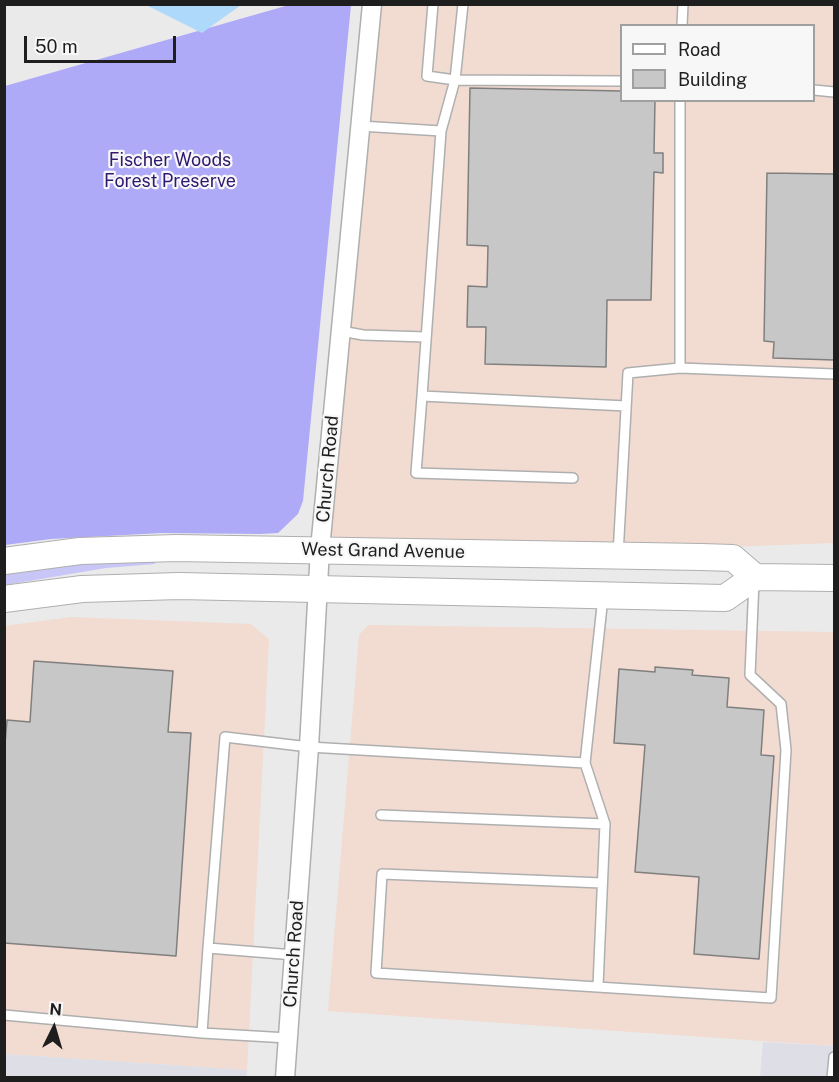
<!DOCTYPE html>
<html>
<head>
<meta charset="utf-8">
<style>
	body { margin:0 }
	#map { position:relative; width:839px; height:1082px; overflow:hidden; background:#eaeaeb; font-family:"Public Sans",sans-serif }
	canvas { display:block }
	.frame { position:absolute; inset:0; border:6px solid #1e1e1e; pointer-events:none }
	.legend { position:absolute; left:620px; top:24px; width:195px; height:78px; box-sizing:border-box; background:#f7f7f8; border:2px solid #a0a0a1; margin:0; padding:8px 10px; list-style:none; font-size:18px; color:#1e1e1e }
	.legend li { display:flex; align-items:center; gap:12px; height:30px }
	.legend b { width:30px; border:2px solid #a0a0a1 }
	.north { position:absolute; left:24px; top:998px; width:60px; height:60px; -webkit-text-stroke:4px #f7f7f8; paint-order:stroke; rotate:5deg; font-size:16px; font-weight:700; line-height:24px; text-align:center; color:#1e1e1e }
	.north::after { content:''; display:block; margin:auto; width:21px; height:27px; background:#1e1e1e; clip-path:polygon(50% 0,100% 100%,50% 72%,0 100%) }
	.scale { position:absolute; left:24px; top:36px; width:152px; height:27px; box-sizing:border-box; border:3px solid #1e1e1e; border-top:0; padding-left:8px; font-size:18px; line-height:21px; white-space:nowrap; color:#1e1e1e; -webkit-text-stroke:4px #f7f7f8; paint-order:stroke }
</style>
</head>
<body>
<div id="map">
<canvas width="839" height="1082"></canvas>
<div class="frame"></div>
<ul class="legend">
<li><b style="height:8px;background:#fff"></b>Road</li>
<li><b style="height:16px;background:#c8c7c7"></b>Building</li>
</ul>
<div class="north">N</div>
<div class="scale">50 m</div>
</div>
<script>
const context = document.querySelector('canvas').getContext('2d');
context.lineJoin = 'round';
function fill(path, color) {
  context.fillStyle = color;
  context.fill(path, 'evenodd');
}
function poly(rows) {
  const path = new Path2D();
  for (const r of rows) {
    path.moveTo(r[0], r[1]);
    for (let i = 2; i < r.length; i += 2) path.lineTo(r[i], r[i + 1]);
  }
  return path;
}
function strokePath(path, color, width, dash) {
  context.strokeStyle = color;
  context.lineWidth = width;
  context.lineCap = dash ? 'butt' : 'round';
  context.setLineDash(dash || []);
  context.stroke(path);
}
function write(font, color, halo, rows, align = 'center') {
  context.font = font + ' "Public Sans",sans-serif';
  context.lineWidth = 4.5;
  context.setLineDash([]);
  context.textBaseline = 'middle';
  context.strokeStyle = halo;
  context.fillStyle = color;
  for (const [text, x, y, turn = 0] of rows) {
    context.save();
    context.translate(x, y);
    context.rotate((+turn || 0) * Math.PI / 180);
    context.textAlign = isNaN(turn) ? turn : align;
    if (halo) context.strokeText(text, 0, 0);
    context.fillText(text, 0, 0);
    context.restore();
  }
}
fill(poly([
	[375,5,834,5,834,543,325,562],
	[622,26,814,26,814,100,622,100],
	[71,617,251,624,269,639,247,1070,5,1054,4,626],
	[368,625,834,632,834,1046,328,1011,359,635]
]), '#f2dbd0');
fill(poly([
	[763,1042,834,1046,834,1077,760,1078],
	[5,1054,247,1070,246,1077,5,1077]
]), '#dedee6');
fill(poly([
	[155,560,155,564,106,568,5,585,4,573,89,563]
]), '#c7c6f6');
fill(poly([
	[289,5,351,5,303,501,298,514,278,533,260,534,162,533,51,539,5,545,5,86]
]), '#afaaf7');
fill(poly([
	[146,5,146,4,241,5,202,33]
]), '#aed9fb');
const building = poly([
	[470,88,622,91,622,100,655,100,654,153,663,153,663,173,654,172,651,300,607,300,606,367,485,364,486,327,467,327,468,286,487,287,488,246,467,245,470,88],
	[767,173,834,174,834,360,773,358,774,342,764,341,767,173],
	[34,661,173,671,168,732,191,733,176,956,4,943,4,756,7,720,30,722,34,661],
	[655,667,693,670,692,675,729,678,727,707,764,710,761,755,774,756,759,959,694,954,699,877,635,872,645,745,614,743,619,669,655,672,655,667]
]);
fill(building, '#c8c7c7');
strokePath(building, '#807f7f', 1.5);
const service = poly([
	[433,4,427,76,455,80,622,81],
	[682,26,683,4],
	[814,90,834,92],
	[360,126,441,131,422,396],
	[441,131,455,80,463,4],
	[341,331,363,335,426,337],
	[680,368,834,374],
	[573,478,416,473,422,396,626,406],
	[618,555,628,373,680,368,680,100],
	[585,763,605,824,598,986],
	[381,815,605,824],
	[602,883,382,874,376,973,771,998,786,750,781,704,750,675,754,581],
	[208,948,202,1033,288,1038],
	[294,955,208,948,225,737,309,747,585,763,603,597],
	[4,1015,202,1033],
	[832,1078,834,1057]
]);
const minor = poly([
	[285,1078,309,747,320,549,372,4]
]);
const secondary = poly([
	[4,561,80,551,176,548,701,557,733,558,755,577],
	[4,599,82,589,179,586,725,598,755,577,834,578]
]);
strokePath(service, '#afafb0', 12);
strokePath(minor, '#afafb0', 21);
strokePath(secondary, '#afafb0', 28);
strokePath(service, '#fff', 9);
strokePath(minor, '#fff', 18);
strokePath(secondary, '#fff', 26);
write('18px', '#2f186f', '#f7f7f8', [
	["Fischer Woods",170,160],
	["Forest Preserve",170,181]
]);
write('18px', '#1e1e1e', '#f7f7f8', [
	["Church Road",328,469,-85],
	["West Grand Avenue",383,551,1],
	["Church Road",294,954,-86]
]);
</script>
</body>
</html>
